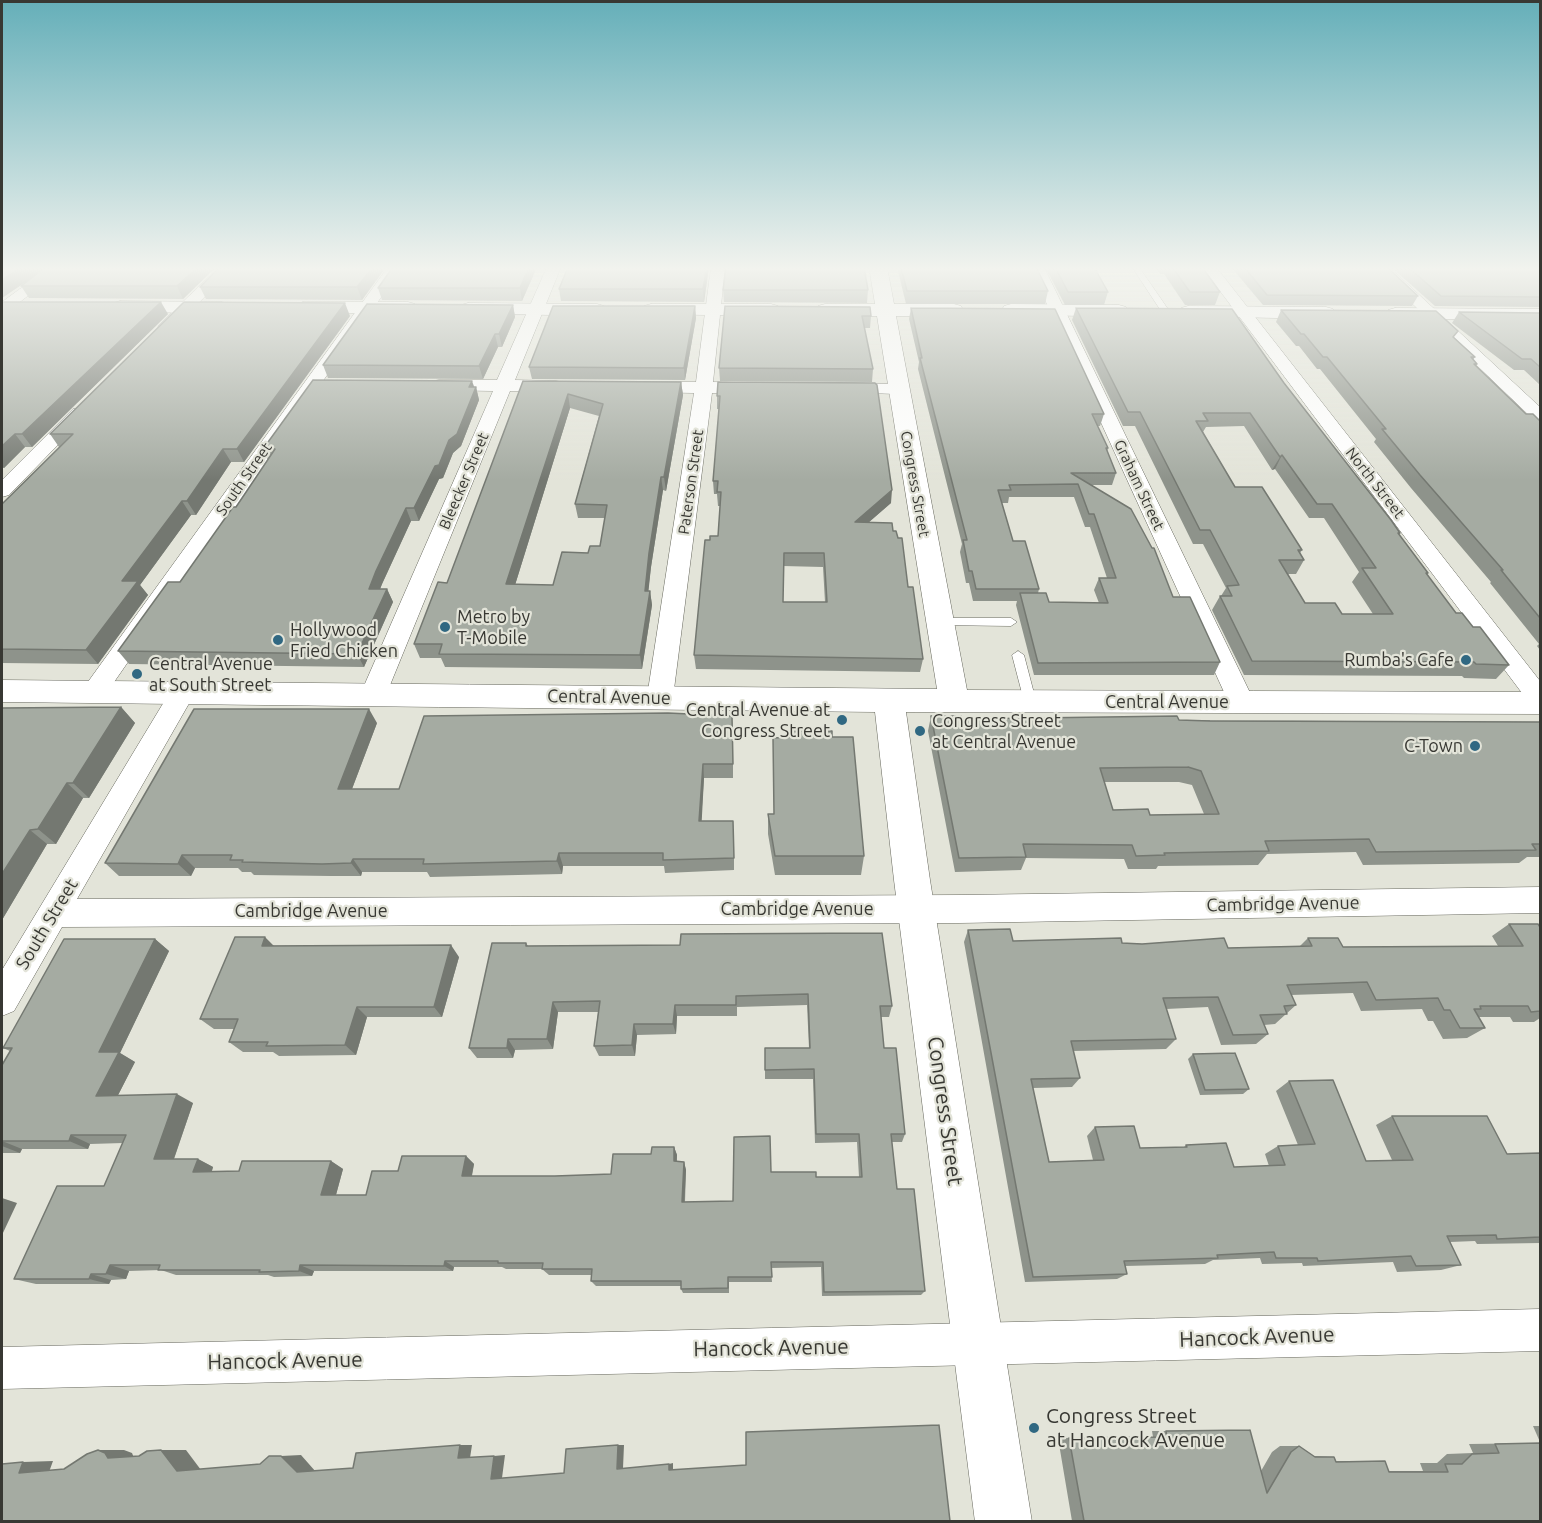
<!DOCTYPE html>
<html>
<head>
<meta charset="utf-8">
<style>
	body { margin:0 }
	#map { position:relative; width:1542px; height:1523px; overflow:hidden; background:#e3e4d9; font-family:Ubuntu,sans-serif }
	canvas { display:block }
	.frame { position:absolute; inset:0; border:3px solid #383833; pointer-events:none }
</style>
</head>
<body>
<div id="map">
<canvas width="1542" height="1523"></canvas>
<div class="frame"></div>
</div>
<script>
const context = document.querySelector('canvas').getContext('2d');
context.lineJoin = 'round';
function poly(rows) {
  const path = new Path2D();
  for (const r of rows) {
    path.moveTo(r[0], r[1]);
    for (let i = 2; i < r.length; i += 2) path.lineTo(r[i], r[i + 1]);
  }
  return path;
}
function strokePath(path, color, width, dash) {
  context.strokeStyle = color;
  context.lineWidth = width;
  context.lineCap = dash ? 'butt' : 'round';
  context.setLineDash(dash || []);
  context.stroke(path);
}
function fill(path, color) {
  context.fillStyle = color;
  context.fill(path, 'evenodd');
}
function write(font, color, halo, rows, align = 'center') {
  context.font = font + ' Ubuntu,sans-serif';
  context.lineWidth = 4.5;
  context.setLineDash([]);
  context.textBaseline = 'middle';
  context.strokeStyle = halo;
  context.fillStyle = color;
  for (const [text, x, y, turn = 0] of rows) {
    context.save();
    context.translate(x, y);
    context.rotate((+turn || 0) * Math.PI / 180);
    context.textAlign = isNaN(turn) ? turn : align;
    if (halo) context.strokeText(text, 0, 0);
    context.fillText(text, 0, 0);
    context.restore();
  }
}
const lane = poly([
	[1132,267,1139,267,1170,312,1169,314,1163,314,1132,267],
	[939,618,1011,618,1017,622,1011,626,935,625,933,622,939,618],
	[1018,651,1024,655,1036,701,1030,706,1024,701,1012,655,1018,651]
]);
const street = poly([
	[50,267,65,267,7,312,2,313,2,302,50,267],
	[219,267,234,267,172,330,160,330,158,327,160,324,219,267],
	[388,267,402,267,103,698,94,701,85,698,81,692,85,686,388,267],
	[547,267,561,267,515,380,556,381,562,382,565,386,562,390,556,391,510,391,386,695,382,702,373,704,364,702,360,695,493,391,439,390,433,389,430,385,433,381,439,380,497,380,547,267],
	[711,267,725,267,713,382,754,383,760,384,763,388,760,392,754,393,712,393,673,697,669,704,660,706,651,704,647,697,694,393,646,392,640,391,637,387,640,383,646,382,696,382,711,267],
	[1030,267,1044,267,1255,703,1251,710,1242,712,1233,710,1229,703,1030,267],
	[1202,267,1216,267,1540,681,1540,707,1531,705,1202,267],
	[1374,267,1389,267,1540,407,1540,421,1534,420,1374,267],
	[841,383,898,384,904,385,907,389,904,393,898,394,835,392,832,388,835,384,841,383],
	[79,408,85,409,88,413,85,417,9,495,2,497,2,480,73,409,79,408],
	[182,684,191,687,195,693,77,899,959,895,1540,887,1540,913,959,923,62,927,14,1011,2,1016,2,970,173,687,182,684],
	[1540,1309,1540,1351,2,1389,2,1347,1540,1309]
]);
const secondary = poly([
	[869,267,887,267,894,304,954,304,961,306,963,310,961,314,954,316,896,316,967,690,1540,692,1540,714,906,712,930,880,1032,1522,975,1522,894,880,875,712,2,702,2,680,937,689,877,316,825,316,818,314,816,310,818,306,825,304,875,304,869,267],
	[120,301,222,302,229,304,231,308,229,312,222,314,113,311,111,307,113,303,120,301],
	[303,302,408,302,415,304,417,308,415,312,408,314,296,312,294,308,296,304,303,302],
	[468,303,597,304,604,306,606,310,604,314,597,316,461,313,459,309,461,305,468,303],
	[651,304,771,304,778,306,780,310,778,314,771,316,644,314,642,310,644,306,651,304],
	[1011,304,1119,305,1126,307,1128,311,1126,315,1119,317,1004,314,1002,310,1004,306,1011,304],
	[1188,306,1326,307,1333,309,1335,313,1333,317,1326,319,1181,316,1179,312,1181,308,1188,306],
	[1395,308,1540,309,1540,321,1388,318,1386,314,1388,310,1395,308]
]);
strokePath(lane, '#67685e', 1);
strokePath(street, '#67685e', 1);
strokePath(secondary, '#67685e', 1);
fill(lane, '#fff');
fill(street, '#fff');
fill(secondary, '#fff');
fill(poly([
	[2,267,216,267,183,299,29,298,21,286,33,277,2,298],
	[386,267,362,300,206,299,200,287],
	[537,267,522,301,382,300,378,288],
	[709,267,704,302,561,301,559,289],
	[897,267,1036,267,1048,291,1045,304,906,304],
	[1045,267,1094,267,1108,292,1104,305,1065,305],
	[1155,267,1202,267,1220,292,1215,305,1185,305,1164,274,1160,274],
	[1231,267,1387,267,1418,296,1412,306,1263,305],
	[1391,267,1540,267,1540,307,1435,306],
	[723,290,868,290,867,303,724,302],
	[2,302,168,314,32,447,25,447,4,468,2,468],
	[513,305,515,317,502,347,498,347,483,379,328,378,323,365],
	[695,306,696,318,685,380,532,379,529,367],
	[725,306,871,316,870,328,864,328,873,369,872,382,720,381,719,368],
	[911,308,1104,414,1100,426,1097,426,1108,448,1107,452,1116,473,1112,485,1091,485,1220,662,1214,675,1034,675,1016,605,1017,601,973,601,969,583,966,583,960,552,962,544,918,369,919,362,909,319],
	[1009,497,1074,497,1085,527,1090,527,1107,578,1099,578,1094,590,1099,603,1049,602,1038,593,1039,589,1013,541,1002,503,1008,503],
	[1076,308,1284,383,1400,533,1399,535,1428,573,1427,575,1456,613,1473,627,1509,665,1496,679,1464,678,1462,676,1244,675,1212,610,1220,596,1221,596,1226,588,1203,544,1193,544,1135,426,1123,426,1072,320],
	[1244,426,1272,470,1275,469,1309,518,1324,518,1359,572,1352,582,1373,614,1342,614,1305,603,1288,574,1296,574,1304,560,1300,553,1302,550,1235,487,1203,432,1206,427],
	[1281,310,1454,337,1475,357,1473,360,1477,364,1476,366,1526,414,1540,421,1540,650,1537,646,1539,644,1490,583,1491,582,1411,488,1374,442,1376,439,1320,369,1317,369,1299,346,1296,346,1276,322],
	[1459,312,1540,313,1540,385,1524,370,1514,370,1452,323],
	[350,316,244,462,231,462,196,515,191,515,140,585,148,595,98,664,2,663,2,504,59,447,50,434],
	[523,381,681,382,683,395,666,491,663,490,651,567,648,591,650,591,652,605,642,669,445,667,441,658,420,658,414,644,447,583],
	[570,408,599,416,575,504,578,518,605,518,600,546,588,553,553,585,515,585],
	[718,382,891,503,869,522,893,531,908,587,923,659,920,672,696,669,694,655,710,540,718,536,720,506,718,506,717,494,714,494,713,481,719,409,717,409,717,396],
	[783,566,823,567,825,602,783,602],
	[474,387,476,387,479,400,461,446,453,453,443,478,439,479,419,521,411,521,382,584,380,589,387,589,393,602,364,667,129,664,118,651,180,582,236,507,268,460,263,449],
	[121,707,135,723,89,798,83,798,56,844,47,844,2,920,2,708],
	[931,716,962,719,1540,722,1540,857,1527,857,1519,863,1363,865,1356,852,1267,854,1258,865,1158,866,1156,869,1128,869,1124,859,1026,858,1021,870,955,872,928,731],
	[1104,782,1179,782,1192,785,1204,814,1150,815,1113,810],
	[377,723,352,789,399,789,733,730,733,778,704,778,701,821,734,834,734,870,665,873,664,866,563,866,562,874,430,877,427,872,362,872,361,876,331,876,254,875,251,872,242,872,238,868,195,868,191,876,119,876,105,863],
	[791,731,832,737,864,856,861,875,775,875,768,834,768,814,774,814,791,737],
	[1509,924,1540,927,1540,1018,1534,1022,1513,1022,1510,1017,1478,1017,1485,1028,1467,1038,1443,1039,1433,1021,1428,1021,1422,1009,1361,1011,1353,993,1291,995,1296,1005,1275,1024,1264,1025,1268,1034,1256,1044,1221,1045,1208,1007,1166,1009,1176,1039,1166,1049,1073,1051,1080,1078,1072,1087,1033,1088,1049,1162,1093,1160,1087,1136,1095,1127,1140,1148,1183,1148,1186,1145,1234,1167,1269,1166,1265,1154,1278,1146,1298,1145,1276,1091,1289,1081,1366,1161,1392,1160,1376,1125,1392,1116,1507,1154,1540,1153,1540,1243,1477,1244,1475,1241,1450,1242,1461,1265,1441,1270,1397,1272,1393,1262,1303,1266,1302,1263,1262,1264,1260,1258,1213,1260,1205,1264,1125,1266,1127,1274,1117,1279,1025,1282,964,942,968,930,1013,941,1122,943,1228,948,1300,946,1308,938,1343,947,1498,946,1492,936],
	[155,939,169,951,120,1053,135,1062,118,1095,193,1103,174,1159,198,1159,213,1167,212,1171,239,1171,331,1161,343,1169,336,1195,366,1195,398,1171,466,1156,474,1164,472,1176,555,1176,611,1174,651,1154,674,1147,677,1155,677,1161,684,1162,686,1170,685,1202,733,1201,771,1172,816,1177,859,1177,857,1142,815,1143,813,1079,765,1079,765,1048,809,1048,807,1005,737,1007,737,1016,677,1016,676,1034,637,1035,635,1056,599,1056,594,1046,598,1012,558,1012,553,1049,515,1050,513,1058,477,1058,469,1048,526,943,528,946,892,1006,889,1017,881,1017,884,1048,905,1134,902,1142,892,1142,897,1189,925,1291,921,1295,822,1296,821,1267,771,1268,772,1282,729,1282,729,1293,683,1293,681,1289,681,1286,596,1286,591,1281,591,1275,549,1275,542,1269,506,1269,502,1267,454,1267,453,1271,314,1271,312,1276,274,1277,268,1275,176,1275,161,1270,129,1271,126,1279,111,1280,109,1284,36,1284,14,1279,104,1186,123,1143,90,1144,88,1149,22,1149,20,1153,2,1153,2,1065,10,1051,3,1048],
	[274,946,459,957,442,1017,367,1017,356,1055,279,1056,273,1052,243,1052,229,1042,234,1029,214,1029,200,1019],
	[1193,1054,1249,1089,1243,1094,1200,1095,1188,1059],
	[1533,1426,1540,1426,1540,1442],
	[1152,1431,1166,1431,1261,1471,1272,1452,1280,1446,1299,1446,1314,1456,1334,1457,1336,1461,1385,1461,1388,1471,1423,1471,1420,1463,1437,1463,1447,1454,1473,1453,1469,1444,1540,1443,1540,1521,1072,1521,1058,1438,1153,1437]
]), '#8e938b');
fill(poly([
	[22,267,47,267,2,298,2,280],
	[198,267,216,267,183,299,177,286],
	[373,267,386,267,362,300,357,287],
	[529,267,537,267,522,301,520,288],
	[707,267,709,267,704,302,703,289],
	[161,302,168,314,32,447,22,434],
	[345,303,350,316,244,462,237,449],
	[513,305,515,317,502,347,499,334],
	[695,306,696,318,685,380,684,368],
	[495,334,498,347,483,379,479,366],
	[472,381,475,389,476,387,479,400,461,446,453,453,443,478,439,479,419,521,414,508],
	[681,382,683,395,666,491,664,477],
	[568,394,570,408,511,598,506,584],
	[15,434,25,447,4,468,2,465,2,446],
	[223,449,231,462,196,515,187,501],
	[1282,455,1275,469,1272,470,1280,457],
	[661,477,663,490,651,567,647,605,645,591,649,553],
	[892,490,891,503,853,536,855,522],
	[182,501,191,515,140,585,148,595,98,664,86,650,122,581],
	[406,508,411,521,382,584,375,602,369,589,376,571],
	[387,589,393,602,364,667,357,654],
	[650,591,652,605,642,669,640,655],
	[121,707,135,723,89,798,73,783],
	[369,709,377,723,347,802,338,789],
	[703,764,704,778,701,834,699,821],
	[67,783,83,798,56,844,38,829],
	[30,830,47,844,2,920,2,874],
	[559,853,563,866,562,874,557,861],
	[182,855,195,868,191,876,178,864],
	[353,859,362,872,361,876,351,863],
	[265,937,277,949,262,946],
	[155,939,169,951,120,1053,135,1062,113,1105,96,1096,99,1052],
	[451,945,459,957,442,1017,434,1007],
	[553,1002,558,1012,553,1049,547,1039],
	[675,1005,677,1016,676,1034,673,1024],
	[357,1007,367,1017,356,1055,345,1045],
	[634,1024,637,1035,635,1056,632,1045],
	[508,1039,515,1050,513,1058,507,1048],
	[177,1094,193,1103,171,1167,154,1159],
	[71,1135,90,1144,88,1149,69,1141],
	[2,1141,22,1149,20,1153,2,1146],
	[674,1147,677,1155,676,1169,674,1161],
	[466,1156,474,1164,470,1184,462,1176],
	[198,1159,213,1167,209,1179,193,1172],
	[331,1161,343,1169,334,1202,321,1195],
	[684,1162,686,1170,684,1209,682,1202],
	[2,1198,17,1203,2,1235],
	[445,1261,454,1267,453,1271,444,1266],
	[110,1265,129,1271,126,1279,106,1274],
	[300,1265,314,1271,312,1276,299,1271],
	[91,1274,111,1280,109,1284,89,1279],
	[460,1445,472,1445,470,1458,458,1458],
	[618,1445,624,1445,623,1468,617,1469],
	[98,1450,124,1450,132,1453,134,1458,108,1458],
	[161,1450,186,1450,201,1470,177,1471],
	[301,1455,316,1472,297,1472,281,1456],
	[505,1455,502,1478,491,1479,494,1456],
	[53,1461,49,1472,19,1473,23,1462],
	[673,1463,673,1470,669,1470,669,1464]
]), '#747871');
const building = poly([
	[2,267,22,267,2,280,2,267],
	[46,267,198,267,177,286,21,286,46,267],
	[220,267,373,267,357,287,200,287,220,267],
	[393,267,529,267,520,288,378,288,393,267],
	[568,267,707,267,703,289,559,289,568,267],
	[726,267,864,267,868,290,723,290,726,267],
	[901,267,1036,267,1048,291,907,291,901,267],
	[1055,267,1094,267,1108,292,1068,292,1055,267],
	[1172,267,1202,267,1220,292,1190,292,1172,267],
	[1244,267,1387,267,1418,296,1267,295,1244,267],
	[1408,267,1540,267,1540,297,1441,296,1408,267],
	[2,302,161,302,22,434,15,434,2,446,2,302],
	[184,302,345,303,237,449,223,449,187,501,182,501,122,581,138,581,86,650,2,649,2,504,73,434,50,434,184,302],
	[367,304,513,305,499,334,495,334,479,366,323,365,367,304],
	[553,306,695,306,684,368,529,367,553,306],
	[725,306,870,307,871,316,862,316,873,369,719,368,725,306],
	[911,308,1055,309,1104,414,1092,414,1108,448,1106,448,1116,473,1071,473,1131,509,1152,548,1154,548,1173,597,1190,597,1220,662,1038,663,1020,593,1046,593,1049,602,1108,603,1099,578,1116,578,1094,514,1089,514,1078,484,1009,485,1011,490,998,490,1013,541,1025,541,1039,589,976,589,972,571,969,571,963,540,967,540,920,358,922,358,911,308],
	[1076,308,1232,309,1284,383,1391,520,1400,533,1398,533,1428,573,1426,573,1456,613,1462,613,1473,627,1480,627,1509,665,1476,664,1474,662,1252,661,1220,596,1232,596,1227,586,1239,585,1210,530,1200,530,1140,412,1128,412,1076,308],
	[1203,413,1250,413,1280,457,1282,455,1317,504,1332,504,1376,568,1362,568,1393,614,1342,614,1335,603,1305,603,1279,560,1304,560,1298,550,1302,550,1262,487,1235,487,1196,421,1208,421,1203,413],
	[1281,310,1436,311,1458,331,1453,337,1475,357,1471,357,1477,364,1474,364,1526,414,1533,414,1540,421,1540,618,1501,570,1503,570,1420,475,1382,429,1386,429,1327,357,1323,357,1304,334,1301,334,1281,310],
	[1459,312,1540,313,1540,367,1531,359,1522,359,1459,312],
	[313,380,472,381,469,387,476,387,457,434,449,440,439,465,435,466,414,508,406,508,376,571,369,589,387,589,357,654,118,651,168,582,180,582,233,507,236,507,275,449,263,449,313,380],
	[523,381,681,382,664,477,661,477,649,553,645,591,650,591,640,655,439,654,442,644,414,644,438,582,447,583,523,381],
	[568,394,603,404,575,504,607,505,600,546,590,546,588,553,562,552,553,585,506,584,568,394],
	[718,382,875,383,877,385,892,490,855,522,892,523,893,531,896,531,898,538,902,538,908,587,913,587,923,659,694,655,705,540,710,540,710,536,718,536,721,492,717,492,718,481,713,481,720,396,717,396,718,382],
	[784,553,824,553,827,602,783,602,784,553],
	[121,707,73,783,67,783,38,829,30,830,2,874,2,708,121,707],
	[194,709,369,709,338,789,399,789,424,716,668,713,732,716,733,764,703,764,699,821,733,821,734,858,663,860,663,853,559,853,557,861,423,864,424,859,353,859,351,863,322,864,242,862,243,860,230,860,232,855,182,855,178,864,105,863,194,709],
	[931,716,961,716,962,719,1177,716,1179,720,1210,721,1540,722,1540,844,1532,844,1536,850,1376,852,1369,839,1265,841,1269,851,1164,853,1165,855,1136,856,1132,845,1023,844,1026,857,959,858,931,716],
	[1188,767,1201,771,1219,814,1150,815,1148,809,1113,810,1100,768,1188,767],
	[791,731,832,731,832,737,853,737,864,856,775,856,768,814,774,814,773,738,791,737,791,731],
	[1509,924,1538,924,1540,927,1540,1011,1531,1012,1528,1006,1480,1006,1481,1009,1474,1009,1485,1028,1460,1028,1450,1010,1444,1010,1438,998,1376,1000,1367,982,1287,985,1296,1005,1284,1006,1287,1014,1260,1015,1268,1034,1233,1035,1218,997,1163,998,1176,1039,1071,1041,1080,1078,1031,1079,1049,1162,1104,1160,1095,1127,1134,1126,1140,1148,1187,1147,1186,1145,1226,1143,1234,1167,1285,1165,1278,1146,1315,1144,1289,1081,1333,1080,1366,1161,1413,1160,1392,1116,1487,1116,1507,1154,1540,1153,1540,1237,1497,1239,1496,1235,1447,1236,1461,1265,1416,1266,1411,1256,1318,1261,1317,1258,1276,1258,1274,1252,1217,1255,1218,1258,1124,1261,1127,1274,1033,1277,968,930,1010,929,1013,941,1121,938,1122,943,1142,944,1224,938,1228,948,1312,946,1308,938,1338,938,1343,947,1523,946,1509,924],
	[882,933,892,1006,880,1006,884,1048,896,1048,905,1134,891,1134,897,1189,914,1189,925,1291,824,1292,823,1262,771,1262,772,1277,728,1277,728,1288,681,1289,681,1281,591,1281,592,1269,542,1269,543,1263,498,1263,498,1261,445,1261,444,1266,300,1265,299,1271,259,1272,260,1270,158,1270,160,1265,110,1265,106,1274,91,1274,89,1279,14,1279,57,1186,104,1186,126,1135,71,1135,69,1141,2,1141,2,1065,12,1048,3,1048,64,939,155,939,99,1052,119,1052,96,1096,177,1094,154,1159,198,1159,193,1172,239,1171,242,1161,331,1161,321,1195,366,1195,372,1171,398,1171,402,1156,466,1156,462,1176,555,1176,611,1174,613,1154,651,1154,652,1147,674,1147,674,1161,684,1162,682,1202,733,1201,734,1137,770,1136,771,1172,816,1172,816,1177,862,1177,859,1134,816,1134,814,1069,765,1070,765,1048,810,1048,808,994,736,996,736,1005,675,1005,673,1024,634,1024,632,1045,594,1046,600,1001,553,1002,547,1039,508,1039,507,1048,469,1048,492,943,526,943,526,946,680,945,681,934,882,933],
	[235,937,265,937,262,946,451,945,434,1007,357,1007,345,1045,266,1046,268,1042,229,1042,238,1019,200,1019,235,937],
	[1235,1053,1249,1089,1205,1090,1193,1054,1235,1053],
	[939,1425,950,1521,2,1521,2,1464,23,1462,19,1473,64,1469,87,1454,98,1450,105,1453,108,1458,139,1456,147,1451,161,1450,177,1471,260,1464,269,1456,281,1456,297,1472,353,1468,356,1453,460,1445,458,1458,494,1456,491,1479,564,1473,566,1449,618,1445,617,1469,669,1464,669,1470,746,1465,746,1432,939,1425],
	[1250,1430,1267,1493,1291,1452,1299,1446,1315,1457,1334,1457,1336,1462,1385,1461,1389,1472,1448,1472,1445,1464,1462,1464,1472,1454,1499,1453,1495,1444,1540,1443,1540,1521,1084,1521,1069,1438,1167,1437,1166,1431,1250,1430]
]);
fill(building, '#a5aba2');
strokePath(building, '#747871', 1.5);
const sky = context.createLinearGradient(0, 0, 0, 480);
sky.addColorStop(0, '#65afb9');
sky.addColorStop(0.56, '#f2f3ee');
sky.addColorStop(1, '#f2f3ee00');
context.fillStyle = sky;
context.fillRect(0, 0, 1542, 480);
for (const [x, y, r, color] of [
	[445,627,6,"#306882"],
	[278,640,6,"#306882"],
	[1466,660,6,"#306882"],
	[137,674,6,"#306882"],
	[842,720,6,"#306882"],
	[920,731,6,"#306882"],
	[1475,746,6,"#306882"],
	[1034,1428,6,"#306882"]
]) {
  const dot = new Path2D();
  dot.arc(x, y, r, 0, 2 * Math.PI);
  context.fillStyle = color;
  context.fill(dot);
  strokePath(dot, '#e3e4d9', 2);
}
write('15px', '#383833', '#e3e4d9', [
	["South Street",244,479,-55],
	["Bleecker Street",464,481,-67],
	["Paterson Street",691,482,-82],
	["North Street",1375,483,52],
	["Congress Street",915,484,80],
	["Graham Street",1139,485,65]
]);
write('18px', '#383833', '#e3e4d9', [
	["Metro by",457,617],
	["T-Mobile",457,638],
	["Hollywood",290,630],
	["Fried Chicken",290,651],
	["Rumba's Cafe",1454,660,"right"],
	["Central Avenue",149,664],
	["at South Street",149,685],
	["Central Avenue at",830,710,"right"],
	["Congress Street",830,731,"right"],
	["Congress Street",932,721],
	["at Central Avenue",932,742],
	["C-Town",1463,746,"right"]
], 'left');
write('18px', '#383833', '#e3e4d9', [
	["Central Avenue",609,697,1],
	["Central Avenue",1167,702],
	["Cambridge Avenue",1283,904,-1],
	["Cambridge Avenue",797,909],
	["Cambridge Avenue",311,911],
	["South Street",47,924,-59]
]);
write('21px', '#383833', '#e3e4d9', [
	["Congress Street",945,1111,82],
	["Hancock Avenue",1257,1337,-2],
	["Hancock Avenue",771,1348,-1],
	["Hancock Avenue",285,1361,-1]
]);
write('21px', '#383833', '#e3e4d9', [
	["Congress Street",1046,1416],
	["at Hancock Avenue",1046,1440]
], 'left');
</script>
</body>
</html>
